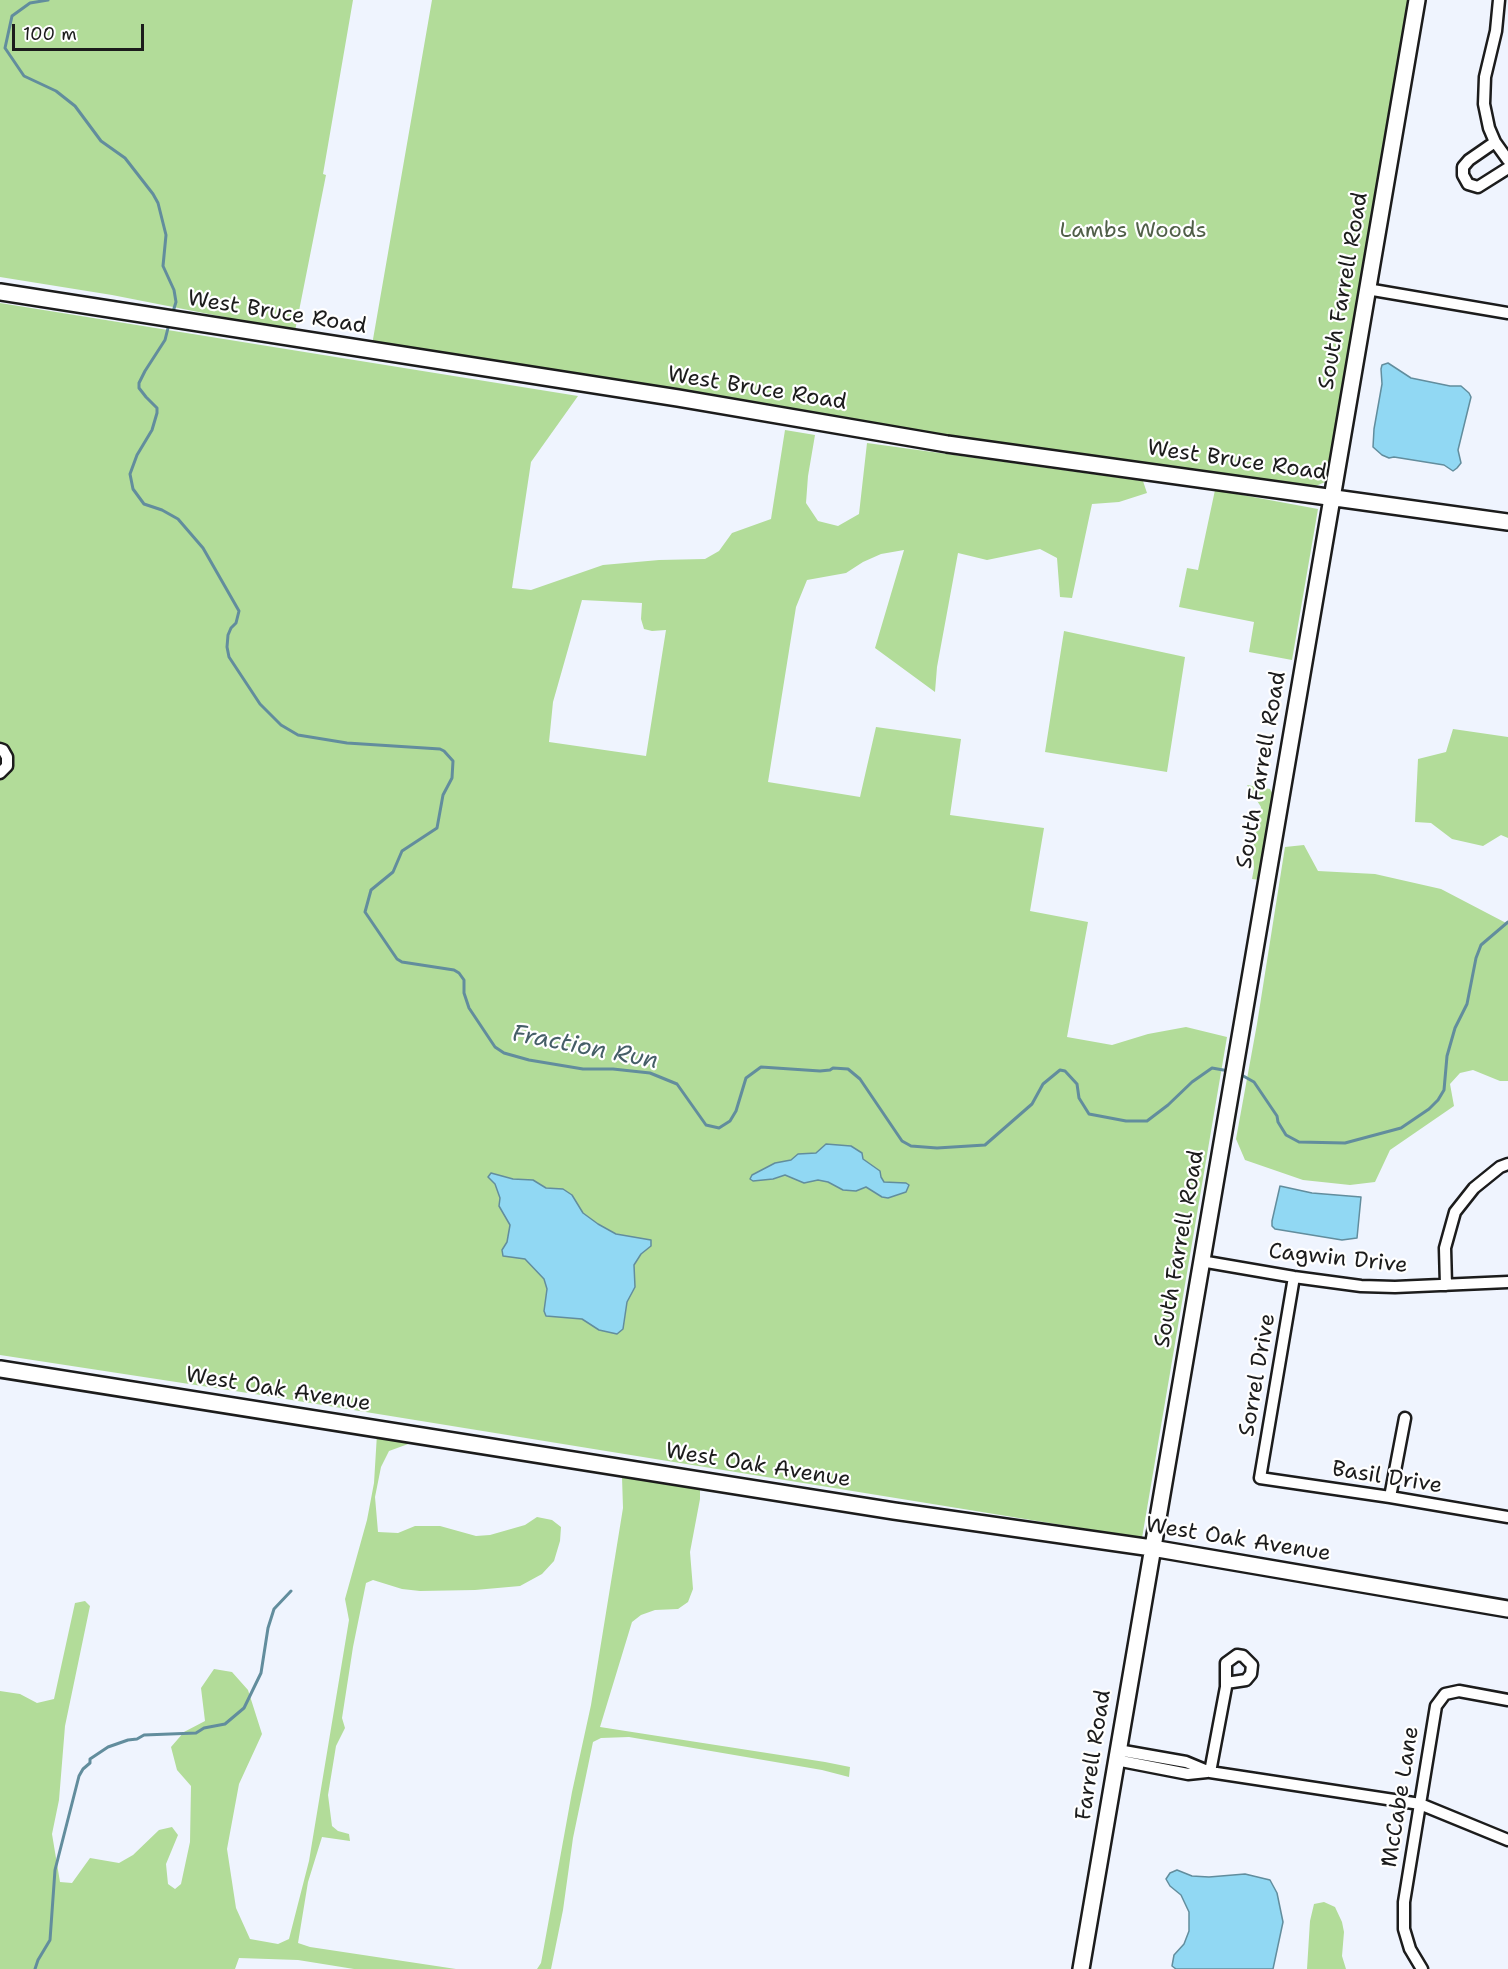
<!DOCTYPE html>
<html>
<head>
<meta charset="utf-8">
<style>
	body { margin:0 }
	#map { position:relative; width:1508px; height:1969px; overflow:hidden; background:#eff4fe; font-family:"Shantell Sans",sans-serif }
	canvas { display:block }
	.scale { position:absolute; left:12px; top:24px; width:132px; height:27px; box-sizing:border-box; border:3px solid #1c1c1c; border-top:0; padding-left:8px; font-size:18px; line-height:21px; white-space:nowrap; color:#1c1c1c; -webkit-text-stroke:4px #fff; paint-order:stroke }
</style>
</head>
<body>
<div id="map">
<canvas width="1508" height="1969"></canvas>
<div class="scale">100 m</div>
</div>
<script>
const context = document.querySelector('canvas').getContext('2d');
context.lineJoin = 'round';
function fill(path, color) {
  context.fillStyle = color;
  context.fill(path, 'evenodd');
}
function poly(rows) {
  const path = new Path2D();
  for (const r of rows) {
    path.moveTo(r[0], r[1]);
    for (let i = 2; i < r.length; i += 2) path.lineTo(r[i], r[i + 1]);
  }
  return path;
}
function strokePath(path, color, width, dash) {
  context.strokeStyle = color;
  context.lineWidth = width;
  context.lineCap = dash ? 'butt' : 'round';
  context.setLineDash(dash || []);
  context.stroke(path);
}
function write(font, color, halo, rows, align = 'center') {
  context.font = font + ' "Shantell Sans",sans-serif';
  context.lineWidth = 4.5;
  context.setLineDash([]);
  context.textBaseline = 'middle';
  context.strokeStyle = halo;
  context.fillStyle = color;
  for (const [text, x, y, turn = 0] of rows) {
    context.save();
    context.translate(x, y);
    context.rotate((+turn || 0) * Math.PI / 180);
    context.textAlign = isNaN(turn) ? turn : align;
    if (halo) context.strokeText(text, 0, 0);
    context.fillText(text, 0, 0);
    context.restore();
  }
}
fill(poly([
	[0,0,353,0,323,174,326,175,295,331,112,295,0,277],
	[432,0,1412,0,1329,476,1325,482,1309,489,1009,448,372,345],
	[0,303,578,396,531,462,512,588,531,590,603,565,659,560,705,559,719,551,732,533,771,519,785,430,815,435,808,476,806,503,818,521,838,526,859,514,867,443,1143,481,1147,493,1119,502,1092,504,1072,598,1060,597,1057,558,1040,549,987,560,958,553,937,667,935,692,875,648,904,550,881,554,863,562,846,573,807,580,796,607,768,782,860,797,876,727,961,739,950,815,1044,828,1030,911,1088,922,1067,1037,1112,1045,1148,1034,1186,1027,1227,1037,1142,1538,261,1395,0,1355],
	[582,600,642,603,641,619,644,629,652,631,666,630,646,756,549,742,553,702],
	[1215,490,1318,509,1292,660,1249,652,1254,622,1179,607,1187,568,1198,570],
	[1064,631,1185,657,1167,772,1045,752],
	[1453,729,1508,737,1508,838,1501,835,1483,846,1452,839,1431,823,1415,822,1418,759,1446,752],
	[1247,785,1270,789,1275,798,1261,880,1252,879,1254,868,1252,853,1261,807],
	[1304,845,1318,871,1375,874,1441,889,1508,924,1508,1081,1500,1081,1473,1070,1460,1073,1450,1084,1454,1106,1390,1150,1375,1182,1350,1185,1303,1180,1245,1160,1236,1139,1257,1024,1285,847],
	[377,1434,406,1438,411,1443,389,1451,381,1467,375,1497,378,1532,398,1533,415,1526,440,1526,476,1536,490,1535,525,1525,537,1517,552,1520,561,1527,560,1541,554,1561,542,1574,520,1586,475,1590,420,1591,402,1589,373,1580,366,1583,353,1647,342,1718,345,1728,336,1746,328,1795,332,1826,338,1831,349,1834,350,1841,322,1837,308,1882,298,1943,310,1947,456,1969,354,1969,298,1960,239,1958,235,1969,0,1969,0,1691,20,1694,37,1703,54,1699,75,1603,85,1601,90,1606,65,1726,59,1800,52,1834,60,1882,72,1883,90,1858,119,1863,133,1855,159,1830,172,1827,178,1835,166,1864,168,1884,175,1889,181,1884,190,1842,191,1786,177,1770,171,1747,184,1732,205,1721,201,1688,214,1669,232,1672,248,1690,262,1734,239,1784,227,1849,236,1908,250,1939,278,1944,289,1939,309,1861,349,1620,345,1599,367,1520,374,1483],
	[630,1472,700,1488,700,1499,690,1552,693,1589,688,1602,678,1609,655,1610,641,1615,632,1622,600,1727,825,1762,850,1767,849,1777,822,1770,629,1737,601,1738,593,1742,573,1838,563,1910,551,1969,537,1969,541,1963,572,1792,591,1705,623,1508,622,1477],
	[1324,1902,1335,1907,1342,1922,1344,1932,1342,1956,1346,1969,1307,1969,1310,1921,1314,1904]
]), '#b2dc99');
const water = poly([
	[1388,363,1411,378,1450,386,1461,386,1469,393,1471,397,1458,450,1461,463,1457,468,1453,471,1444,465,1394,457,1389,458,1382,455,1373,447,1374,429,1382,384,1381,369,1382,365,1388,363],
	[826,1144,851,1146,862,1153,863,1159,880,1171,881,1177,884,1182,906,1183,909,1185,906,1192,888,1198,882,1197,866,1187,856,1191,843,1190,828,1182,818,1180,804,1183,785,1175,773,1179,753,1181,750,1179,752,1175,775,1163,791,1160,798,1154,816,1153,826,1144],
	[491,1173,513,1179,533,1180,546,1188,563,1189,572,1195,583,1213,598,1224,616,1234,651,1240,651,1246,641,1254,634,1265,635,1287,627,1302,623,1329,617,1334,599,1330,582,1319,546,1316,544,1311,547,1289,544,1279,525,1259,503,1256,502,1250,507,1242,510,1225,499,1206,500,1198,495,1184,488,1177,491,1173],
	[1280,1186,1312,1193,1361,1197,1357,1238,1342,1240,1275,1229,1272,1226,1272,1221,1280,1186],
	[1177,1870,1192,1876,1209,1877,1245,1874,1270,1880,1277,1893,1283,1922,1273,1969,1176,1969,1172,1966,1174,1955,1184,1944,1189,1931,1189,1912,1181,1895,1170,1886,1166,1879,1170,1873,1177,1870]
]);
fill(water, '#91d8f3');
strokePath(water, '#628d9d', 1.5);
strokePath(poly([
	[48,0,30,3,12,16,5,48,24,76,56,91,75,106,101,141,125,158,153,194,158,203,166,235,163,266,174,290,176,302,172,315],
	[169,324,165,340,145,371,139,383,139,388,146,397,157,408,157,413,152,430,137,455,130,474,133,489,144,504,162,510,178,519,203,548,239,611,236,623,231,628,228,635,227,647,229,657,260,704,281,725,298,735,347,743,440,749,444,751,453,761,452,778,443,795,437,828,402,851,393,872,371,890,365,912,397,959,402,962,454,970,459,973,464,980,464,993,469,1008,495,1047,504,1053,529,1060,583,1069,613,1069,650,1073,677,1084,706,1125,719,1128,730,1121,736,1111,746,1078,761,1067,820,1071,830,1070,833,1068,848,1069,860,1079,902,1141,911,1146,937,1148,985,1145,1032,1104,1043,1084,1060,1070,1065,1071,1077,1084,1079,1098,1089,1114,1126,1121,1147,1121,1168,1105,1192,1082,1212,1068,1229,1071],
	[1238,1073,1254,1082,1277,1116,1278,1122,1286,1135,1299,1142,1345,1143,1401,1128,1429,1109,1438,1100,1444,1090,1447,1056,1455,1028,1467,1004,1476,958,1481,945,1508,922],
	[35,1969,38,1960,50,1940,55,1870,79,1776,83,1769,90,1763,90,1759,108,1747,128,1740,137,1739,144,1735,196,1733,204,1728,225,1724,244,1708,261,1673,268,1628,274,1609,291,1591]
]), '#628d9d', 3);
const street = poly([
	[1499,0,1496,31,1485,77,1484,104,1489,128,1495,142,1508,160],
	[1495,142,1469,160,1463,167,1463,175,1468,184,1478,187,1508,168],
	[1367,289,1508,313],
	[0,749,3,750,7,757,7,766,0,773],
	[1201,1261,1294,1277,1361,1286,1395,1287,1508,1282],
	[1294,1277,1260,1478,1390,1497,1508,1517],
	[1446,1285,1445,1248,1455,1212,1474,1188,1500,1167,1508,1164],
	[1390,1497,1405,1418],
	[1118,1750,1186,1762,1210,1772,1420,1804,1508,1840],
	[1116,1760,1188,1774,1207,1772],
	[1210,1772,1226,1687,1226,1663,1237,1655,1243,1656,1252,1665,1251,1674,1246,1680,1226,1683],
	[1422,1969,1410,1949,1404,1929,1404,1902,1436,1706,1445,1694,1459,1691,1508,1700]
]);
const secondary = poly([
	[0,292,678,398,947,444,1508,522],
	[0,1369,894,1511,1152,1548,1508,1609],
	[1081,1969,1417,0]
]);
strokePath(street, '#1c1c1c', 15);
strokePath(secondary, '#1c1c1c', 20);
strokePath(street, '#fff', 10);
strokePath(secondary, '#fff', 15);
write('22px', '#505f48', '#fff', [
	["Lambs Woods",1133,231]
]);
write('22px', '#1c1c1c', '#fff', [
	["South Farrell Road",1344,291,-80],
	["West Bruce Road",277,313,9],
	["West Bruce Road",757,389,9],
	["West Bruce Road",1237,461,8],
	["South Farrell Road",1262,770,-80],
	["South Farrell Road",1180,1249,-80],
	["Cagwin Drive",1338,1259,6],
	["Sorrel Drive",1258,1375,-80],
	["West Oak Avenue",278,1390,9],
	["West Oak Avenue",758,1466,9],
	["Basil Drive",1387,1478,9],
	["West Oak Avenue",1238,1540,9],
	["Farrell Road",1094,1755,-81],
	["McCabe Lane",1401,1797,-81]
]);
write('italic 24px', '#455e67', '#fff', [
	["Fraction Run",585,1048,11]
]);
</script>
</body>
</html>
